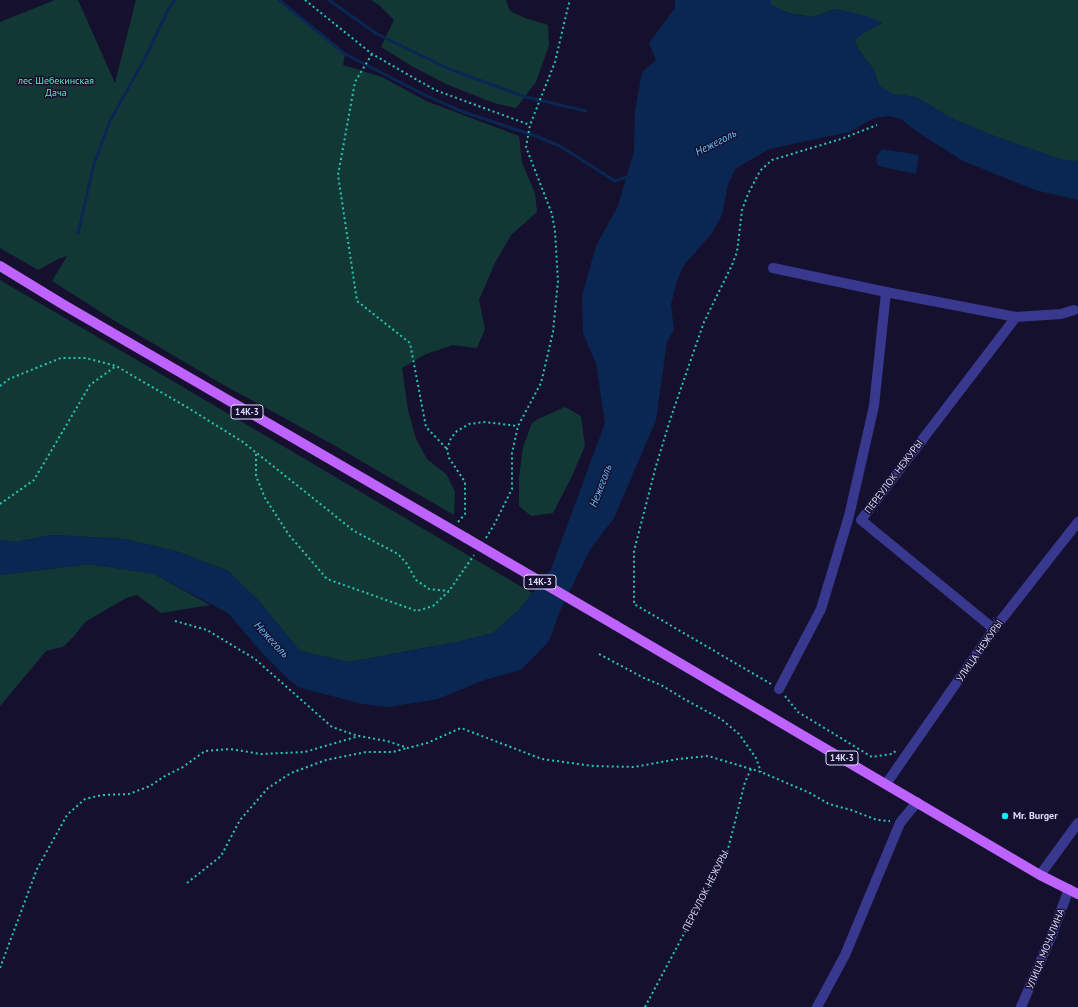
<!DOCTYPE html>
<html>
<head>
<meta charset="utf-8">
<style>
	body { margin:0 }
	canvas { display:block; background:#14102d }
</style>
</head>
<body>
<canvas width="1078" height="1007"></canvas>
<script>
const context = document.querySelector('canvas').getContext('2d');
context.lineJoin = 'round';
function fill(path, color) {
  context.fillStyle = color;
  context.fill(path, 'evenodd');
}
function poly(rows) {
  const path = new Path2D();
  for (const r of rows) {
    path.moveTo(r[0], r[1]);
    for (let i = 2; i < r.length; i += 2) path.lineTo(r[i], r[i + 1]);
  }
  return path;
}
function strokePath(path, color, width, dash) {
  context.strokeStyle = color;
  context.lineWidth = width;
  context.lineCap = dash ? 'butt' : 'round';
  context.setLineDash(dash || []);
  context.stroke(path);
}
function write(font, color, halo, rows, align = 'center') {
  context.font = font + ' "PT Sans",sans-serif';
  context.lineWidth = 3;
  context.setLineDash([]);
  context.textBaseline = 'middle';
  context.strokeStyle = halo;
  context.fillStyle = color;
  for (const [text, x, y, turn = 0] of rows) {
    context.save();
    context.translate(x, y);
    context.rotate((+turn || 0) * Math.PI / 180);
    context.textAlign = isNaN(turn) ? turn : align;
    if (halo) context.strokeText(text, 0, 0);
    context.fillText(text, 0, 0);
    context.restore();
  }
}
fill(poly([
	[55,0,78,0,115,83,136,0,279,0,345,54,343,65,382,77,426,101,519,136,522,163,535,193,537,212,511,235,495,263,479,300,485,329,477,348,453,345,426,354,402,368,408,410,416,439,427,459,447,475,455,492,454,515,332,444,222,384,115,321,52,281,67,256,60,258,38,270,0,248,0,22],
	[371,0,506,0,510,11,525,18,548,25,549,45,536,82,516,108,494,103,446,84,410,65,381,47,394,20,379,5],
	[771,0,1078,0,1078,161,1063,160,997,137,955,120,916,97,893,94,879,86,874,70,859,50,854,40,867,31,882,23,836,9,813,17,788,13,771,5],
	[0,280,171,380,532,593,520,609,493,633,457,642,349,662,300,651,259,601,228,571,176,551,124,539,52,535,16,542,0,540],
	[565,407,581,416,585,446,572,476,553,513,531,516,519,506,519,478,523,447,532,423,538,419],
	[89,564,154,574,210,605,161,613,137,595,126,598,85,622,75,635,63,647,46,651,0,706,0,575]
]), '#123835');
fill(poly([
	[675,0,771,0,771,5,788,13,813,17,836,9,867,16,883,23,867,31,854,40,859,50,874,70,879,86,893,94,916,97,955,120,997,137,1063,160,1078,161,1078,200,1035,190,963,161,916,131,901,119,888,116,874,118,849,132,769,149,735,169,728,185,722,215,712,233,684,265,677,281,671,304,674,330,667,342,656,420,614,518,591,548,560,611,549,641,521,670,484,680,438,699,387,707,362,704,298,687,285,676,263,654,228,613,154,574,89,564,0,575,0,540,16,542,52,535,124,539,176,551,228,571,259,601,300,651,349,662,457,642,493,633,520,609,551,569,605,423,596,363,583,333,582,296,596,246,618,206,634,151,635,111,642,72,656,60,649,43,675,8],
	[882,149,919,155,916,174,878,166,876,157]
]), '#0a2753');
strokePath(poly([
	[279,0,345,54,427,96,461,111,538,137,560,146,615,181,630,176],
	[329,0,377,34,449,69,526,97,586,111],
	[78,233,94,164,110,121,144,60,168,10,175,0]
]), '#0a2753', 3);
strokePath(poly([
	[305,0,372,54,435,90,530,125],
	[372,54,355,82,338,175,357,301,410,343,426,427,447,449],
	[0,386,9,379,61,358,86,358,116,366,185,406,243,442,354,531,398,554,407,564,416,580,429,589,449,591],
	[256,454,256,476,265,498,289,535,327,579,417,611,433,606,449,591,474,555],
	[0,504,34,480,90,385,116,366],
	[458,522,465,514,465,482,449,458,447,449,451,438,457,431,469,424,485,422,518,426],
	[486,538,495,523,512,489,512,453,518,426,541,383,553,332,558,281,555,231,552,214,526,147,530,125,555,62,567,11,570,0],
	[175,621,207,630,255,659,332,727,358,736],
	[599,654,644,678,661,685,684,699,721,719,739,734,756,758,761,772],
	[771,684,634,604,634,551,656,466,671,417,704,322,732,265,737,252,742,210,748,194,760,171,772,160,841,139,877,125],
	[785,696,798,712,872,757,892,754,897,750],
	[187,883,221,856,240,820,268,788,291,773,326,760,366,752,393,752,407,748],
	[0,968,37,869,67,815,85,799,102,795,129,794,150,786,165,776,183,767,205,751,230,749,261,754,305,752,359,736,387,741,408,748,427,743,461,728,542,759,593,766,634,767,678,759,708,756,761,772,810,793,829,804,851,810,877,820,890,821],
	[645,1007,727,853,745,782,751,769]
]), '#29c6b6', 2, [2, 3]);
strokePath(poly([
	[773,268,886,292,1016,317,1061,314,1074,310],
	[994,629,861,520,1016,317],
	[779,689,821,609,849,516,874,406,886,292],
	[886,784,994,629,1078,522],
	[1040,875,1078,823],
	[817,1007,845,955,900,823,917,802],
	[1021,1007,1051,937,1069,889]
]), '#38388f', 10);
strokePath(poly([
	[0,266,64,305,466,538],
	[615,625,1040,875,1078,894]
]), '#be63ff', 10);
strokePath(poly([
	[466,538,615,625]
]), '#be63ff', 10);
for (const [x, y, r, color] of [
	[1005,816,4,"#08f0ff"]
]) {
  const dot = new Path2D();
  dot.arc(x, y, r, 0, 2 * Math.PI);
  context.fillStyle = color;
  context.fill(dot);
  strokePath(dot, '#14102d', 1.5);
}
for (const [x, y, w] of [
	[247,412,32],
	[540,582,32],
	[842,758,32]
]) {
  const box = new Path2D();
  box.roundRect(x - w / 2, y - 7, w, 14, 3);
  context.fillStyle = '#14102d';
  context.fill(box);
  strokePath(box, '#dfdcff', 1);
}
write('bold 9px', '#dfdcff', null, [
	["14К-3",247,412],
	["14К-3",540,582],
	["14К-3",842,758]
]);
write('10px', '#5fe8c0', '#14102d', [
	["лес Шебекинская",56,81],
	["Дача",56,93]
]);
write('10px', '#dfdcff', '#14102d', [
	["ПЕРЕУЛОК НЕЖУРЫ",894,477,-53],
	["УЛИЦА НЕЖУРЫ",980,651,-55],
	["ПЕРЕУЛОК НЕЖУРЫ",706,891,-63],
	["УЛИЦА МОЧАЛИНА",1046,949,-68]
]);
write('bold 10px', '#dfdcff', '#14102d', [
	["Mr. Burger",1013,816]
], 'left');
write('italic 11px', '#6ac0ff', '#14102d', [
	["Нежеголь",716,143,-27],
	["Нежеголь",601,486,-69],
	["Нежеголь",271,640,47]
]);
</script>
</body>
</html>
